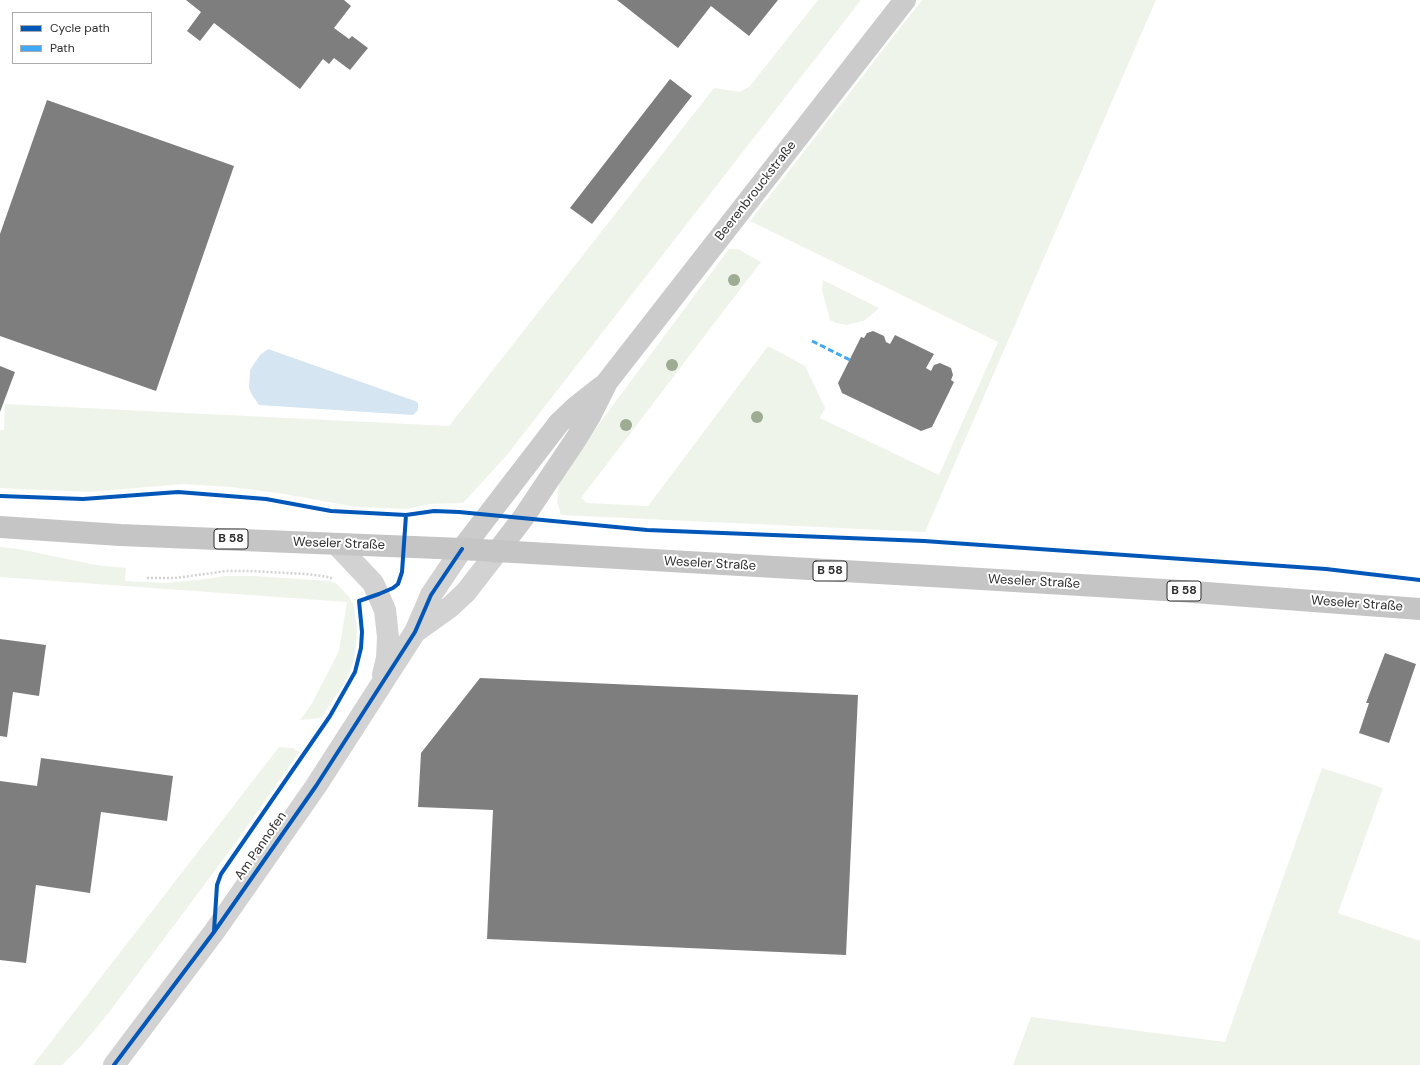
<!DOCTYPE html>
<html>
<head>
<meta charset="utf-8">
<style>
	body { margin:0 }
	#map { position:relative; width:1420px; height:1065px; overflow:hidden; background:#fff; font-family:"DM Sans",sans-serif }
	canvas { display:block }
	.legend { position:absolute; left:12px; top:12px; width:140px; height:52px; box-sizing:border-box; background:#fff; border:1px solid #ababab; margin:0; padding:5px 7px; list-style:none; font-size:12px; color:#2d2d2d }
	.legend li { display:flex; align-items:center; gap:8px; height:20px }
	.legend b { width:20px; border:1px solid #ababab }
</style>
</head>
<body>
<div id="map">
<canvas width="1420" height="1065"></canvas>
<ul class="legend">
<li><b style="height:5px;background:#0057b8"></b>Cycle path</li>
<li><b style="height:5px;background:#3fa9f5"></b>Path</li>
</ul>
</div>
<script>
const context = document.querySelector('canvas').getContext('2d');
context.lineJoin = 'round';
function fill(path, color) {
  context.fillStyle = color;
  context.fill(path, 'evenodd');
}
function poly(rows) {
  const path = new Path2D();
  for (const r of rows) {
    path.moveTo(r[0], r[1]);
    for (let i = 2; i < r.length; i += 2) path.lineTo(r[i], r[i + 1]);
  }
  return path;
}
function strokePath(path, color, width, dash) {
  context.strokeStyle = color;
  context.lineWidth = width;
  context.lineCap = dash ? 'butt' : 'round';
  context.setLineDash(dash || []);
  context.stroke(path);
}
function write(font, color, halo, rows, align = 'center') {
  context.font = font + ' "DM Sans",sans-serif';
  context.lineWidth = 4;
  context.setLineDash([]);
  context.textBaseline = 'middle';
  context.strokeStyle = halo;
  context.fillStyle = color;
  for (const [text, x, y, turn = 0] of rows) {
    context.save();
    context.translate(x, y);
    context.rotate((+turn || 0) * Math.PI / 180);
    context.textAlign = isNaN(turn) ? turn : align;
    if (halo) context.strokeText(text, 0, 0);
    context.fillText(text, 0, 0);
    context.restore();
  }
}
fill(poly([
	[818,0,861,0,507,455,463,503,430,504,407,509,356,507,278,493,231,487,183,484,89,492,0,488,0,430,4,430,5,404,449,426,714,88,740,92,750,86],
	[922,0,1156,0,925,532,561,515,557,502,559,485,567,467,729,249,738,249,761,262,581,498,587,503,648,506,768,346,805,366,825,408,820,418,939,475,998,342,750,221],
	[823,280,879,308,869,317,863,321,847,325,836,323,830,320,822,290],
	[0,547,19,549,96,565,126,568,125,581,166,583,206,579,225,576,254,576,329,581,336,583,349,597,354,606,357,629,356,645,354,659,350,672,344,684,321,718,300,720,311,705,339,651,347,602,0,577],
	[279,747,293,748,299,752,234,845,110,1011,83,1044,62,1065,33,1065],
	[1322,768,1383,788,1338,913,1420,941,1420,1065,1013,1065,1031,1017,1225,1042]
]), '#eff4ea');
fill(poly([
	[268,349,415,401,418,403,418,410,413,415,259,405,252,395,249,388,250,370,260,355]
]), '#d6e5f2');
fill(poly([
	[186,0,344,0,351,6,334,28,349,39,352,36,368,48,350,70,334,58,329,64,323,59,300,89,214,23,200,41,187,31,201,12],
	[617,0,778,0,749,36,711,6,678,48],
	[670,79,692,96,592,224,570,208],
	[47,100,234,166,156,391,0,336,0,234],
	[873,331,884,336,886,342,890,344,895,335,934,354,926,368,931,371,934,365,940,363,951,368,953,375,951,380,954,382,932,427,921,431,842,393,838,383,861,337,864,338,867,333],
	[0,366,15,372,0,412],
	[0,639,46,645,39,696,13,692,7,737,0,736],
	[1385,653,1416,664,1389,743,1359,733,1369,703,1366,703],
	[480,678,858,695,846,955,487,939,493,810,418,807,421,753],
	[41,758,173,776,167,821,101,812,90,893,36,885,26,963,0,960,0,781,37,786]
]), '#7e7e7e');
strokePath(poly([
	[147,578,175,578,227,571,250,571,306,574,329,577,333,579]
]), '#d2d2d2', 2.5, [2, 2]);
strokePath(poly([
	[336,544,373,583,385,610,388,637,387,658,383,675],
	[415,632,450,607,466,592,497,552],
	[114,1065,214,932,316,786,415,632,431,595,462,549]
]), '#d2d2d2', 22);
strokePath(poly([
	[462,549,559,423,577,406,601,387],
	[497,552,523,518,576,439,590,416,607,382,905,0]
]), '#cbcbcb', 22);
strokePath(poly([
	[0,527,120,535,462,549,948,577,1180,591,1420,609]
]), '#c5c5c5', 22);
strokePath(poly([
	[812,341,850,360]
]), '#3fa9f5', 3, [6, 3]);
strokePath(poly([
	[0,496,83,499,178,492,266,499,331,511,406,515,434,511,459,512,647,530,924,541,1326,569,1420,580],
	[214,931,217,885,221,874,330,716,355,672,361,648,362,632,359,601,379,594,393,588,398,584,402,572,406,515],
	[114,1065,214,932,316,786,415,632,431,595,462,549]
]), '#0057b8', 4);
context.fillStyle = '#9dac92';
for (const [x, y] of [
	[734,280],
	[672,365],
	[757,417],
	[626,425]
]) {
  context.beginPath();
  context.arc(x, y, 6, 0, 2 * Math.PI);
  context.fill();
}
for (const [x, y, w] of [
	[231,539,34],
	[830,571,34],
	[1184,591,34]
]) {
  const box = new Path2D();
  box.roundRect(x - w / 2, y - 10, w, 20, 3);
  context.fillStyle = '#fff';
  context.fill(box);
  strokePath(box, '#2d2d2d', 1);
}
write('bold 12px', '#2d2d2d', null, [
	["B 58",231,539],
	["B 58",830,571],
	["B 58",1184,591]
]);
write('13px', '#2d2d2d', '#fff', [
	["Beerenbrouckstraße",756,191,-52],
	["Weseler Straße",339,544,2],
	["Weseler Straße",710,564,3],
	["Weseler Straße",1034,582,3],
	["Weseler Straße",1357,604,4],
	["Am Pannofen",261,846,-55]
]);
</script>
</body>
</html>
